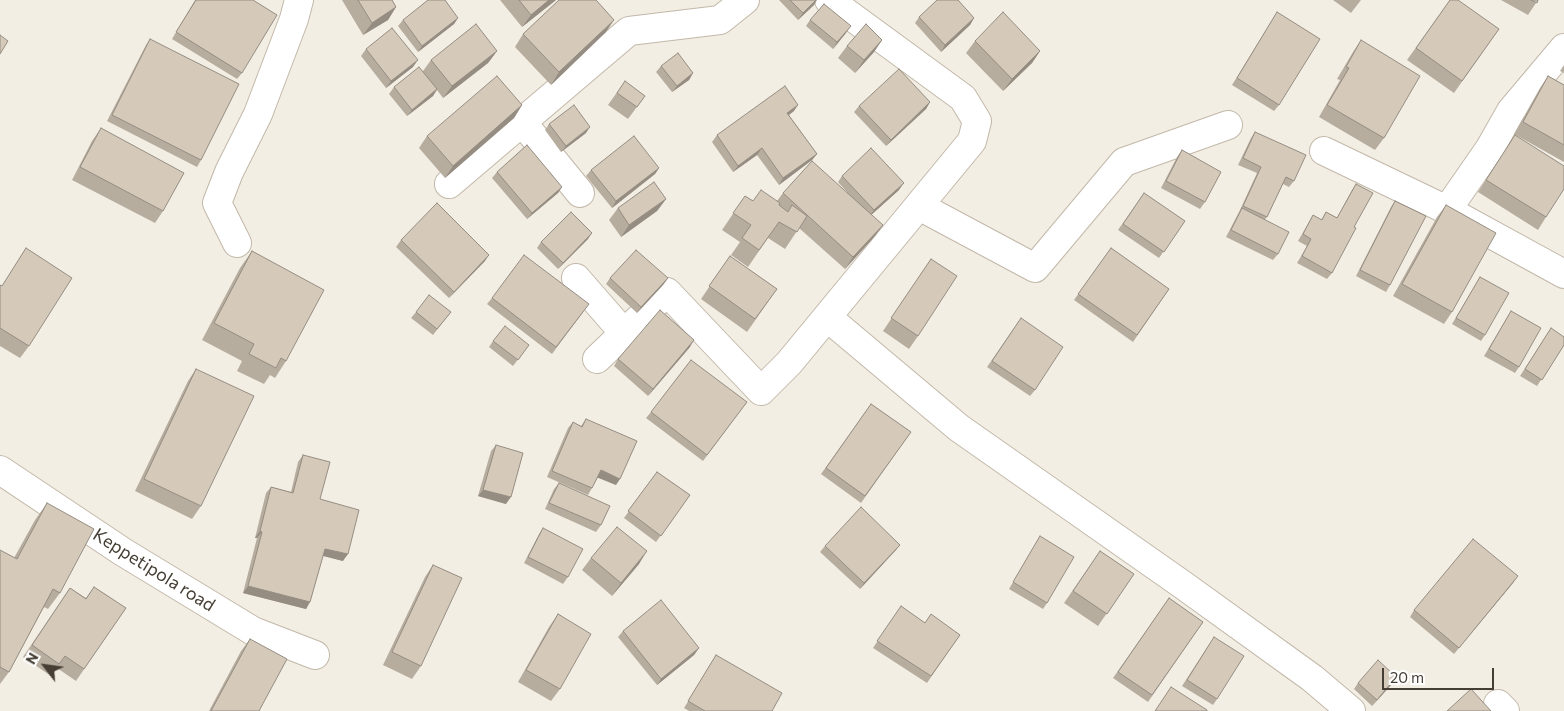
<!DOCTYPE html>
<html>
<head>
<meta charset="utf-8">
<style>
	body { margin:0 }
	#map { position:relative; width:1564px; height:711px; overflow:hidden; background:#f3eee4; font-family:Commissioner,sans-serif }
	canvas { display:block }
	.north { position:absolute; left:20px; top:641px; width:50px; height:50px; -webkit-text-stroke:4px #fff; paint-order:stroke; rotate:300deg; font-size:14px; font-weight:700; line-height:20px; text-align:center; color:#453e34 }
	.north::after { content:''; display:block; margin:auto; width:18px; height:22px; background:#453e34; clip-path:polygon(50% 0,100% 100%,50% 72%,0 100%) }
	.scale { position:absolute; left:1382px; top:668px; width:112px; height:22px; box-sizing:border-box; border:2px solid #453e34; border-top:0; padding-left:6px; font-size:15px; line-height:18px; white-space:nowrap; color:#453e34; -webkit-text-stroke:4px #fff; paint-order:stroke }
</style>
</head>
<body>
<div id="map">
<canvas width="1564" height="711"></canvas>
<div class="north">N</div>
<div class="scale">20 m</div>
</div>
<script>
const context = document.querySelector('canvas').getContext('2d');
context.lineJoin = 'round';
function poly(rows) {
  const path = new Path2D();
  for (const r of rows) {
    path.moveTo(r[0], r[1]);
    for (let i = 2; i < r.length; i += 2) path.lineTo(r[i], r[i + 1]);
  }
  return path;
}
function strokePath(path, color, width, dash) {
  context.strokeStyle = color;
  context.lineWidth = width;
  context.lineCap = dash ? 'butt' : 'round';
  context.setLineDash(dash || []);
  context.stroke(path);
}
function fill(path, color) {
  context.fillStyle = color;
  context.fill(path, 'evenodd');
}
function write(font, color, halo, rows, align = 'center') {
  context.font = font + ' Commissioner,sans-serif';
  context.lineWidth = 4.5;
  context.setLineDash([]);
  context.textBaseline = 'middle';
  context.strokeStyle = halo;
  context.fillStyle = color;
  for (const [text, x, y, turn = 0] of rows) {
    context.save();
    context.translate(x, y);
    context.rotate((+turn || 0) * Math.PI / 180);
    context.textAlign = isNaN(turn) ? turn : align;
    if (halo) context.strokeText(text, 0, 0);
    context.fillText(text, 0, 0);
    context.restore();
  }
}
const minor = poly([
	[522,122,580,193],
	[1324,151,1447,210,1564,274],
	[449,184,629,31,720,20,745,0],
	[919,206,1035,268,1124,162,1228,125],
	[1447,210,1490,148,1511,111,1564,48],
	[237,243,217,203,229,172,258,114,294,19,299,0],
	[576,278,624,333],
	[827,317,959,428,1183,585,1312,678,1351,711],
	[597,359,667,292,761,391,789,363,972,141,977,121,963,98,829,0],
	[0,470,123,552,253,631,315,655],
	[1498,704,1505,711]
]);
strokePath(minor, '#c2b8a9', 30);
strokePath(minor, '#fff', 28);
fill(poly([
	[195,0,253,0,242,73,237,79,172,39],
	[342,0,392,0,396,7,388,20,363,35],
	[500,0,556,0,522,27],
	[779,0,817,0,814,5,798,20],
	[1333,0,1361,0,1351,13],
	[1450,0,1499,29,1454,93,1407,60],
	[1501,0,1538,0,1528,15],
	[1277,12,1279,105,1274,111,1232,85],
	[919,17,974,18,970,25,941,52,915,23],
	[458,18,454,24,418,52,398,26,403,20],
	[810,20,846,33,833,49,806,26],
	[606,32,551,85,515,47,523,34],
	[150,39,201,160,197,167,107,121,146,45],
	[882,40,874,52,855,73,838,58,847,46],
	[1361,40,1384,138,1375,150,1319,117,1340,80,1337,79,1353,52],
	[975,41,1040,51,1032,63,1003,91,966,53],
	[366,49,413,67,386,88,361,56],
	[497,51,488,63,443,98,437,90,433,96,407,116,389,94,394,87,423,71,431,60],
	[1564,65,1564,73,1560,71],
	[661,66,693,73,689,80,672,92,656,72],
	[1548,76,1564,85,1564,162,1514,134,1540,88],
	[625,81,645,96,628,119,608,105],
	[930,102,926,109,886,146,854,112,859,106],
	[522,105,514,118,445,178,419,148,427,136],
	[794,111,789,115,817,154,812,160,779,185,757,155,733,172,712,142,717,135],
	[549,124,586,133,561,152,545,130],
	[101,128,163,211,155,223,72,180,92,141],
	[1255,132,1294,181,1289,187,1283,184,1265,220,1278,254,1273,260,1226,237,1239,212,1257,173,1238,165,1251,138],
	[1515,135,1546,217,1538,230,1478,192],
	[1182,150,1205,202,1200,209,1161,188,1177,157],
	[659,168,655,174,612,208,586,176,591,170],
	[497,172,562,187,558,193,527,219,492,178],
	[842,176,899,190,871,215,883,225,874,237,845,269,799,228,785,249,768,238,748,267,731,255,740,242,722,230,745,196,753,201,777,201,783,193,847,192,838,182],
	[1356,184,1354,227,1332,273,1327,279,1297,263,1307,246,1298,241,1309,222,1313,215,1321,220,1326,212,1337,218,1352,190],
	[1144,193,1185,221,1159,258,1118,230],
	[666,199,657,211,621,237,609,220,618,208],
	[1395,201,1390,285,1386,292,1356,276,1391,207],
	[1446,205,1452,312,1444,324,1393,296,1437,217],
	[588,239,558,269,537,248,541,242],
	[401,240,485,261,449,298,396,247],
	[26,248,29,346,20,358,0,346,0,285,2,286],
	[1111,248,1169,289,1133,342,1074,300],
	[252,251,286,361,275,378,270,375,264,384,237,371,242,361,202,340,240,268],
	[730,256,777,289,747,332,701,299],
	[931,259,918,336,909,349,883,331],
	[1480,277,1485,335,1481,341,1452,324],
	[610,278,668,278,663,285,637,313,606,284],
	[492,298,584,311,552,354,487,304],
	[1511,311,1519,367,1515,373,1484,356],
	[416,312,451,312,433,335,411,318],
	[1021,318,1035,390,1030,396,987,367],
	[1551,328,1564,345,1537,386,1520,376],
	[493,341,529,345,513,366,489,347],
	[690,347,648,396,614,366,618,359],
	[196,369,201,506,192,519,135,491,188,381],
	[747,402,703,461,646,418,651,412],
	[871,404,911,432,861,503,821,474],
	[586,419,616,485,598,477,592,488,588,495,547,477,568,428,573,422,581,426],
	[496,445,506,504,478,496,491,451],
	[303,455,343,561,323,556,310,602,306,609,243,593,257,538,255,538,266,493,271,487,291,492,298,462],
	[657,472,690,495,656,542,624,518],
	[559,483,601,525,596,532,545,509,554,489],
	[47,503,60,593,48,609,44,607,9,672,0,684,0,550,14,558,35,520],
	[543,528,568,577,563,584,524,563,539,534],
	[1040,536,1047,603,1043,609,1009,589],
	[900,545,895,551,860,589,820,552,825,546],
	[1100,551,1134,574,1098,626,1064,603],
	[591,558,639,564,612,596,582,570],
	[433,565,421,666,412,679,383,665,425,577],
	[1513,583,1454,654,1410,617,1414,610],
	[94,587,126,608,76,681,57,668,51,676,23,657,70,588,86,598],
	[1169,598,1203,622,1148,702,1113,678],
	[901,606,925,623,960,635,927,683,873,648],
	[558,614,560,689,551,701,518,682,549,627],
	[623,631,699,648,694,655,657,685,618,637],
	[250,639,259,711,209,711,241,651],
	[1210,643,1217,699,1213,705,1182,686],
	[716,655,772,711,689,711,684,708],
	[1396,677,1392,684,1372,706,1354,689,1358,683]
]), '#b7ad9f');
fill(poly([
	[549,0,556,0,522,27,531,15],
	[817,0,814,5,798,20,803,13],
	[396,7,388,20,363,35,372,23],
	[458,18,454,24,418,52,422,46],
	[974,18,970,25,941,52,945,45],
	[614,20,606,32,551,85,559,72],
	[851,26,846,33,833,49,837,42],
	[882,40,874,52,855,73,864,60],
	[497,51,488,63,443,98,452,86],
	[1040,51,1032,63,1003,91,1012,79],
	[418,60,413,67,386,88,391,81],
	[693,73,689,80,672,92,677,86],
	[437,89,433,96,407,116,412,110],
	[930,102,926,109,886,146,891,140],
	[522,105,514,118,445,178,453,166],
	[798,105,794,111,783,119,787,113],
	[590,127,586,133,561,152,566,146],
	[762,148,757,155,733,172,738,166],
	[817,154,812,160,779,185,783,178],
	[659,168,655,174,612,208,616,201],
	[904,183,899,190,869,217,874,210],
	[562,187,558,193,527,219,532,213],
	[666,199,657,211,621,237,629,225],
	[883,225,874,237,845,269,853,257],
	[592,233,588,239,558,269,563,263],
	[489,255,485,261,449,298,454,292],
	[668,278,663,285,637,313,641,307],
	[694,340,690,347,648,396,653,389],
	[601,470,620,479,616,485,596,477],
	[483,490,511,497,506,504,478,496],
	[260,531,262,532,257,538,255,538],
	[900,545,895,551,860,589,864,583],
	[325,549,348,554,343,561,320,555],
	[647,551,639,564,612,596,621,583],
	[1518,576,1513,583,1454,654,1459,648],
	[248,586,310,602,306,609,243,593],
	[699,648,694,655,657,685,661,679],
	[1396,677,1392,684,1372,706,1377,700]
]), '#958d82');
const building = poly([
	[196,0,253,0,277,15,242,73,176,32,196,0],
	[358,0,392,0,396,7,372,23,358,0],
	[428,0,445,0,458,18,422,46,403,20,428,0],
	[519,0,549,0,531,15,519,0],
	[559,0,596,0,614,20,559,72,523,34,559,0],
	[790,0,816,0,803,13,790,0],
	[937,0,958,0,974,18,945,45,919,17,937,0],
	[1450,0,1458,0,1499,29,1462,81,1416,48,1450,0],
	[1531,0,1538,0,1537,3,1531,0],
	[824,4,851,26,837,42,810,20,824,4],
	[1003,12,1040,51,1012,79,975,41,1003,12],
	[1277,12,1320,39,1279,105,1237,78,1277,12],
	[476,24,497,51,452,86,431,60,476,24],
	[866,24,882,40,864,60,847,46,866,24],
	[392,28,418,60,391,81,366,49,392,28],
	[0,35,8,41,0,54,0,35],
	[150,39,239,84,201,160,112,115,150,39],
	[1361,40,1420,76,1384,138,1327,105,1349,68,1346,67,1361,40],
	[678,53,693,73,677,86,661,66,678,53],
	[419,67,437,89,412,110,394,87,419,67],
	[899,69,930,102,891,140,859,106,899,69],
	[497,76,522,105,453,166,427,136,497,76],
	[1548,76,1564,85,1564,145,1523,122,1548,76],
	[625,81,645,96,637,107,617,93,625,81],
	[785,86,798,105,787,113,817,154,783,178,762,148,738,166,717,135,785,86],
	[574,105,590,127,566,146,549,124,574,105],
	[101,128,184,173,163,211,80,167,101,128],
	[1255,132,1306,155,1294,181,1286,177,1267,217,1243,206,1261,167,1243,158,1255,132],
	[1515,135,1564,166,1564,189,1546,217,1486,180,1515,135],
	[634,136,659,168,616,201,591,170,634,136],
	[527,145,562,187,532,213,497,172,527,145],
	[871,148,904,183,874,210,842,176,871,148],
	[1182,150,1221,172,1205,202,1166,181,1182,150],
	[812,161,883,225,853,257,783,193,812,161],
	[654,182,666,199,629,225,618,208,654,182],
	[1356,184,1373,193,1354,227,1356,228,1332,273,1302,256,1311,239,1303,234,1313,215,1322,220,1326,212,1337,218,1356,184],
	[761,190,780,203,779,205,788,212,792,205,807,216,797,232,779,222,759,250,742,238,751,225,733,213,745,196,753,201,761,190],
	[1144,193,1185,221,1164,252,1123,224,1144,193],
	[1395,201,1426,216,1390,285,1360,270,1395,201],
	[437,203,489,255,454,292,401,240,437,203],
	[1446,205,1496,233,1452,312,1402,284,1446,205],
	[1242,208,1289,232,1278,254,1231,230,1242,208],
	[571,212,592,233,563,263,541,242,571,212],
	[26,248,72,278,29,346,0,328,0,285,2,286,26,248],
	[1111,248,1169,289,1137,335,1078,294,1111,248],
	[636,250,668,278,641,307,610,278,636,250],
	[252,251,324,290,286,361,281,358,276,368,249,354,254,344,214,323,252,251],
	[524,255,589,304,556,347,492,298,524,255],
	[730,256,777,289,755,319,709,286,730,256],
	[931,259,957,276,918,336,891,318,931,259],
	[1480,277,1509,293,1485,335,1456,318,1480,277],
	[429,295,451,312,437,329,416,312,429,295],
	[660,310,694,340,653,389,618,359,660,310],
	[1511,311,1541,328,1519,367,1489,349,1511,311],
	[1021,318,1063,347,1035,390,992,361,1021,318],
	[505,326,529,345,518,360,493,341,505,326],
	[1551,328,1564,337,1564,345,1542,380,1525,369,1551,328],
	[691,360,747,402,707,455,651,412,691,360],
	[196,369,254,396,201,506,144,479,196,369],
	[871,404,911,432,865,496,826,468,871,404],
	[586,419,637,441,620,479,601,470,592,488,552,471,573,422,582,427,586,419],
	[496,445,523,453,511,497,483,490,496,445],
	[303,455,330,462,320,499,359,510,348,554,325,549,310,602,248,586,262,532,260,531,271,487,293,493,303,455],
	[657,472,690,495,661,536,628,511,657,472],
	[559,483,610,506,601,525,549,503,559,483],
	[47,503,94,529,60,593,53,589,9,672,0,667,0,550,17,559,47,503],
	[861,507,900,545,864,583,825,546,861,507],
	[617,527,647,551,621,583,591,558,617,527],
	[543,528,583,549,568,577,528,557,543,528],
	[1040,536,1074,557,1047,603,1013,582,1040,536],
	[1473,539,1518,576,1459,648,1414,610,1473,539],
	[1100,551,1134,574,1107,614,1073,591,1100,551],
	[433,565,462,578,421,666,392,652,433,565],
	[94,587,126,608,84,669,65,656,59,664,32,645,70,588,86,599,94,587],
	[1169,598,1203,622,1152,695,1118,672,1169,598],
	[661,600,699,648,661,679,623,631,661,600],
	[901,606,925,623,931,614,960,635,931,676,877,641,901,606],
	[558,614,591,634,560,689,526,670,558,614],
	[1214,637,1244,656,1217,699,1187,680,1214,637],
	[250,639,287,659,259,711,211,711,250,639],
	[716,655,782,693,772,711,705,711,688,701,716,655],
	[1378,660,1396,677,1377,700,1358,683,1378,660],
	[1171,687,1207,710,1207,711,1155,711,1171,687],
	[1471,689,1491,711,1447,711,1471,689]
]);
fill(building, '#d5c9b9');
strokePath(building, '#958d82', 1);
write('18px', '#453e34', '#fff', [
	["Keppetipola road",154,570,32]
]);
</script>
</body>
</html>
